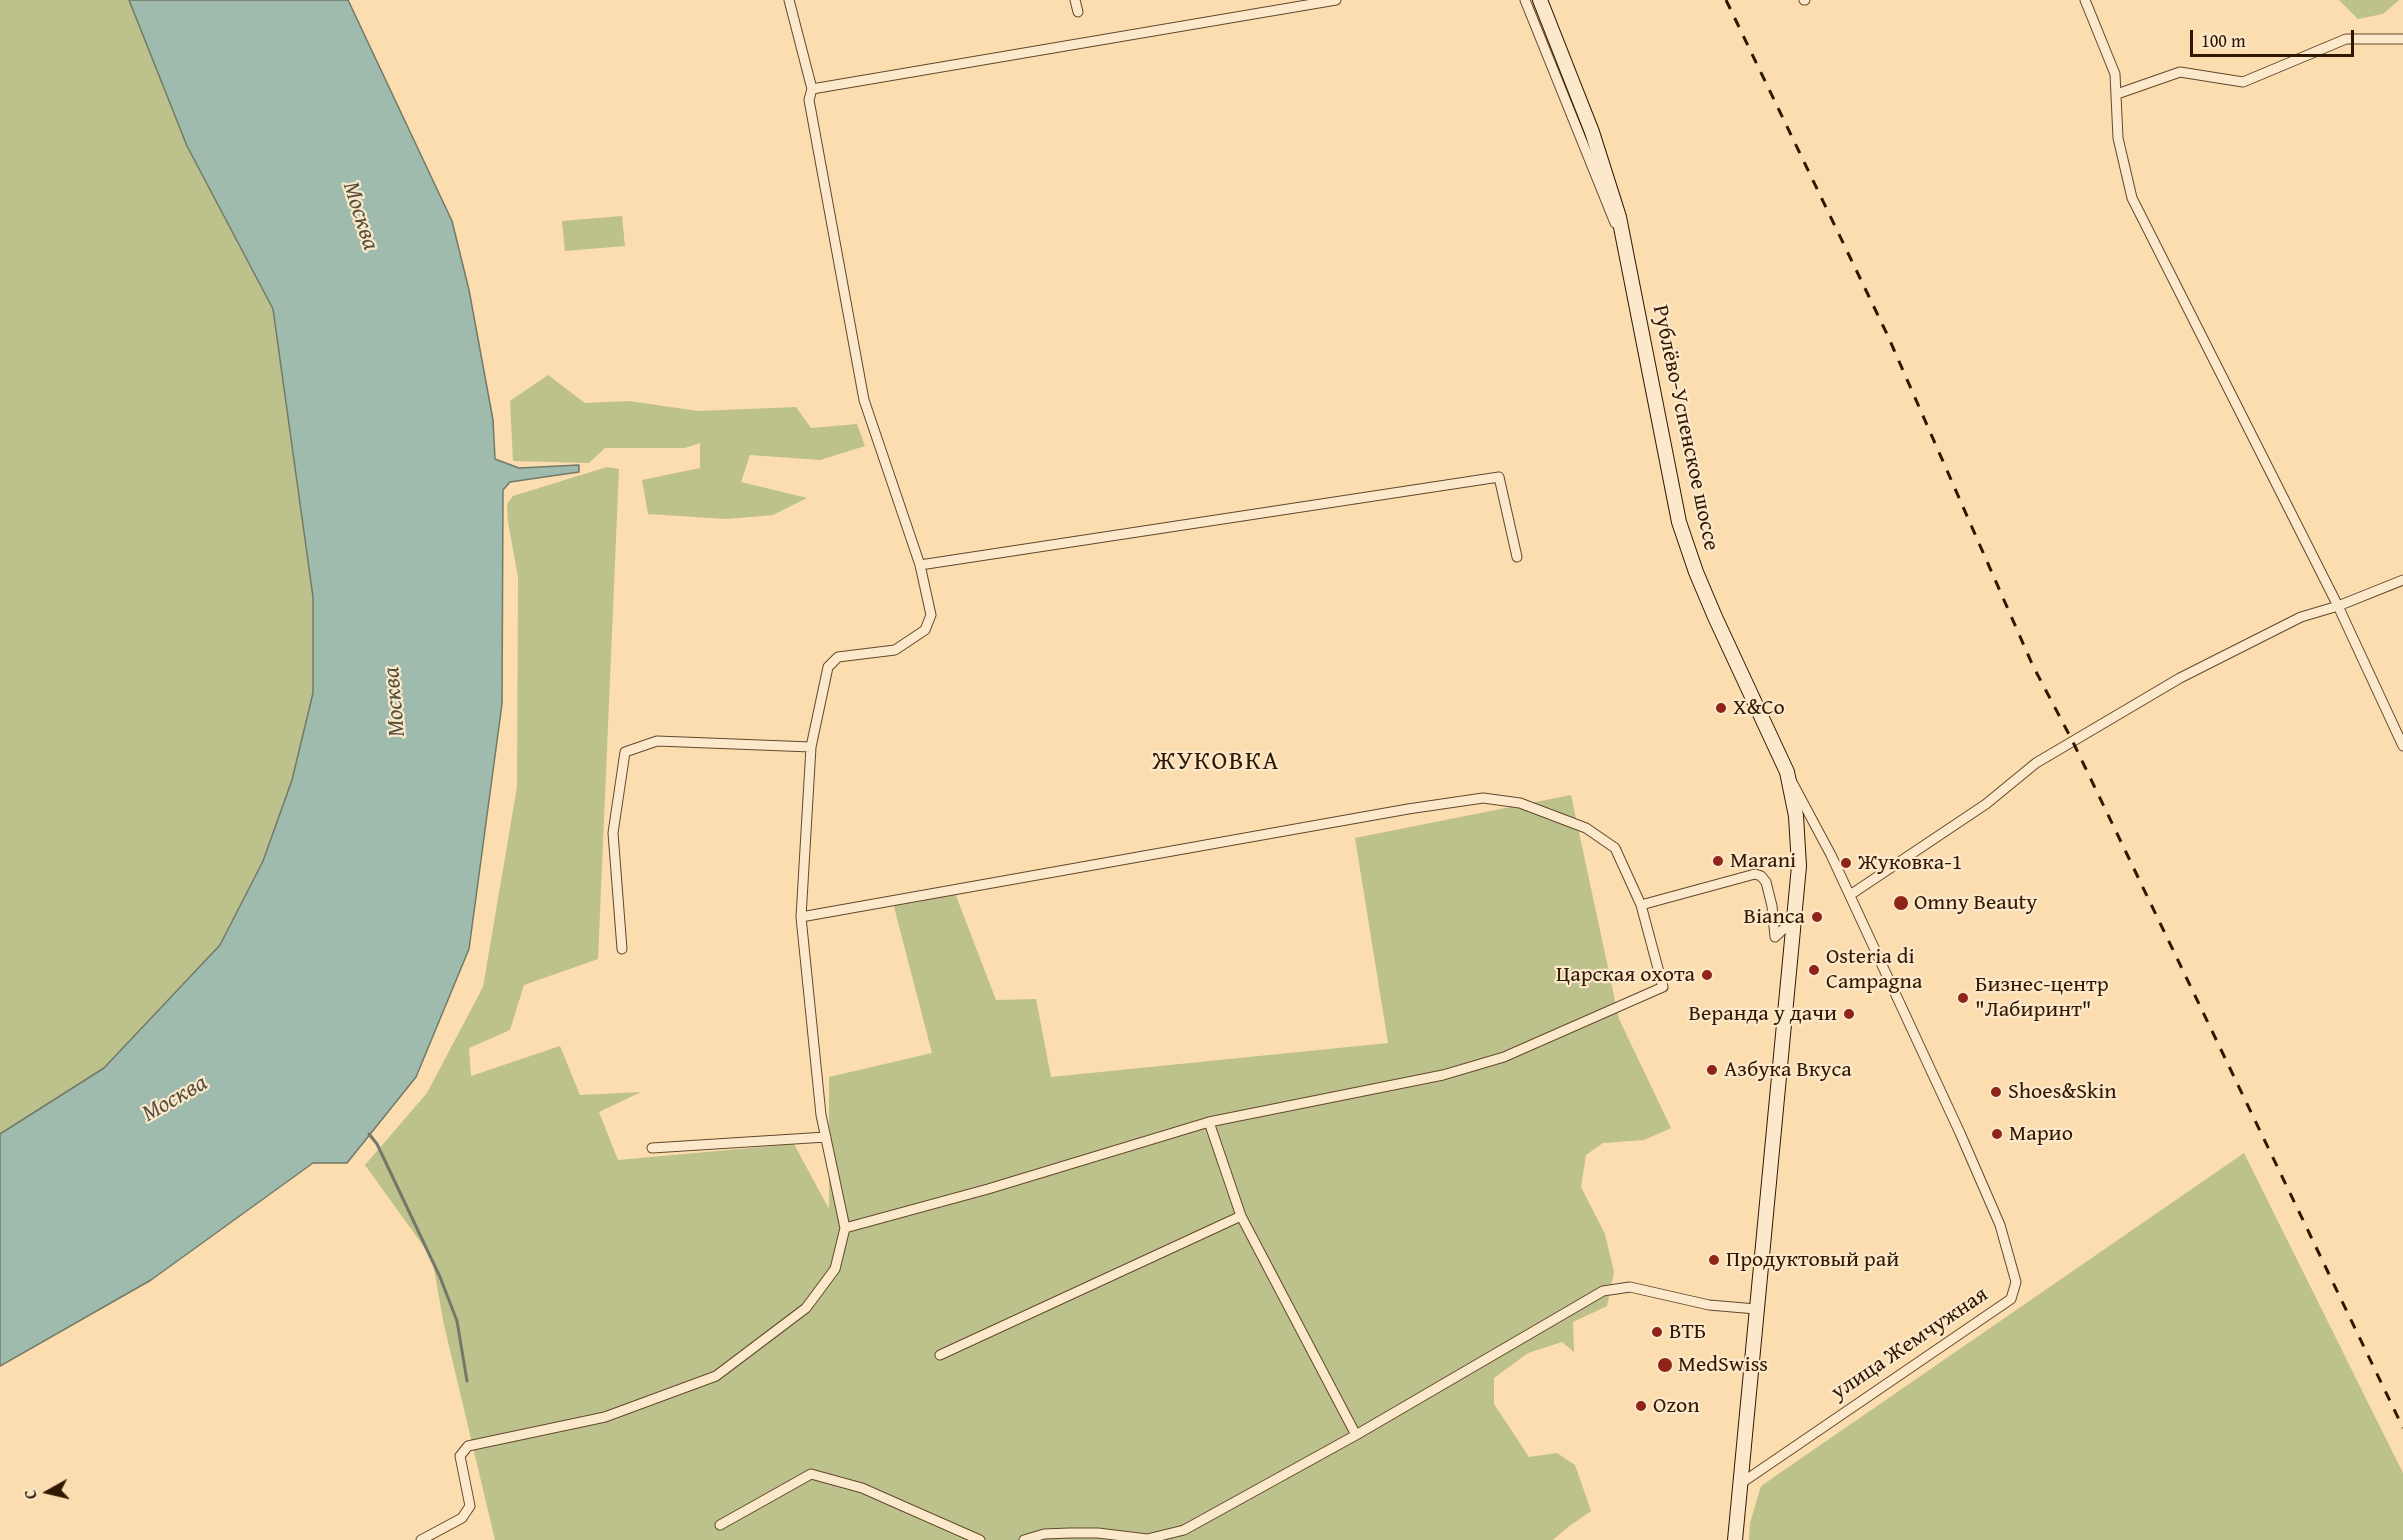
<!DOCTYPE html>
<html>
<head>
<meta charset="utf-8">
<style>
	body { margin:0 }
	#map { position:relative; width:2403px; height:1540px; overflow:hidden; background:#fbddaf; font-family:"Gentium Book Plus",serif }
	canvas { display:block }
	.north { position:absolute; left:18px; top:1462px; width:60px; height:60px; -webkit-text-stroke:4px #fce9cb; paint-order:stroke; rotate:262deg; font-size:16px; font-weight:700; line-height:24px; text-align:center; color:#2f1700 }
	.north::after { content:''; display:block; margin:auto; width:21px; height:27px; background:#2f1700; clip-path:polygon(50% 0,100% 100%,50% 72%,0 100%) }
	.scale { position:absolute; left:2190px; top:30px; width:164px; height:27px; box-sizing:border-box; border:3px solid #2f1700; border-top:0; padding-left:8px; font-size:18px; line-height:21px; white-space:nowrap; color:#2f1700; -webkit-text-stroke:4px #fce9cb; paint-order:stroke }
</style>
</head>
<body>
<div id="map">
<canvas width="2403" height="1540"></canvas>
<div class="north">С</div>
<div class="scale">100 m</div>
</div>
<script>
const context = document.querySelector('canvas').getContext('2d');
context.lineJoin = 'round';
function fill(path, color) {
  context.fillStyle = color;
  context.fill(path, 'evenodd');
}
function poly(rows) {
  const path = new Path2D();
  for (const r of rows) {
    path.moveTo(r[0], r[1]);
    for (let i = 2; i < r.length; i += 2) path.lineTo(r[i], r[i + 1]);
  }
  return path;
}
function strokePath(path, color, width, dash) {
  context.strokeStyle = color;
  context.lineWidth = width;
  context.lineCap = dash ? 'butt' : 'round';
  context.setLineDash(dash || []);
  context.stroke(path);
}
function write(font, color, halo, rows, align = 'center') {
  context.font = font + ' "Gentium Book Plus",serif';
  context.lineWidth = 4.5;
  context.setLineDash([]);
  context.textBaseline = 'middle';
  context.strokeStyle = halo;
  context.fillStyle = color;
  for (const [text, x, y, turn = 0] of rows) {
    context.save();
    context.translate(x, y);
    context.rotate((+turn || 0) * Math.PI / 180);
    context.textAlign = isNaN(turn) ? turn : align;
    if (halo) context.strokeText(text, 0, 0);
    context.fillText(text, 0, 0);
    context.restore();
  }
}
fill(poly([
	[0,0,129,0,187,146,273,309,313,597,313,693,292,780,263,861,220,945,104,1068,0,1134],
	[2339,0,2399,0,2383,14,2358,19],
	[622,216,625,246,565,251,562,221],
	[548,375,585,403,629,401,698,411,796,407,811,428,857,424,865,446,820,460,750,455,741,482,807,498,773,515,727,519,648,514,642,480,700,468,700,443,685,448,605,448,589,463,513,461,510,401],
	[607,467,619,469,598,959,524,985,510,1030,469,1048,471,1076,560,1046,580,1095,641,1092,599,1112,618,1160,794,1144,829,1209,829,1077,932,1053,893,903,955,893,996,1000,1036,999,1051,1077,1388,1043,1355,838,1571,795,1619,1019,1671,1128,1644,1140,1603,1143,1586,1155,1581,1187,1605,1234,1614,1272,1607,1306,1573,1322,1574,1352,1562,1342,1528,1353,1494,1378,1494,1404,1529,1457,1557,1453,1575,1465,1591,1511,1568,1527,1553,1540,495,1540,444,1325,432,1258,365,1165,427,1093,483,987,517,787,518,577,508,522,507,504,513,496],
	[2244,1153,2403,1473,2403,1540,1749,1540,1750,1523,1761,1486]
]), '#bdc18c');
const water = poly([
	[129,0,348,0,452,221,469,290,493,420,495,459,519,468,579,465,579,472,510,482,503,490,502,704,469,949,416,1077,347,1163,313,1163,151,1280,0,1366,0,1134,104,1068,220,945,263,861,292,780,313,693,313,597,273,309,187,146,129,0]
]);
fill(water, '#9fbbad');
strokePath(water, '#727968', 1.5);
strokePath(poly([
	[369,1134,377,1144,440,1277,457,1321,467,1381]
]), '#727968', 3);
const minor = poly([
	[789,0,812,89,809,100,864,400,920,565,931,615,925,630,895,650,838,657,828,667,811,747,801,917,821,1115,845,1228],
	[1075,0,1078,12],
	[1525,0,1615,223],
	[1804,0,1805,0],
	[2085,0,2115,74,2118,138,2132,198,2338,606,2403,746],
	[812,89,1336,0],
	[2117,94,2180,72,2243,82,2346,39,2403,39],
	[920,565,1499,477,1517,557],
	[1850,895,1986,804,2036,763,2180,678,2301,617,2338,606,2403,580],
	[1641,905,1755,874,1761,876,1766,882,1772,906,1775,937],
	[1775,937,1794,919],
	[622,949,613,833,625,752,657,741,811,747],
	[1209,1122,1241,1216],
	[652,1148,826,1137],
	[940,1355,1241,1216,1356,1435],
	[1740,1484,2011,1299,2016,1282,2000,1225,1960,1133,1831,855,1792,782],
	[720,1525,811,1474,862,1488,980,1540],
	[421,1540,462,1518,470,1506,460,1456,468,1446,605,1417,716,1376,806,1308,835,1269,845,1228,988,1189,1209,1122,1443,1075,1504,1057,1663,987,1641,905,1615,848,1586,828,1520,803,1483,798,1408,809,801,917],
	[1024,1540,1044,1534,1069,1533,1098,1533,1147,1539,1184,1530,1356,1435,1603,1291,1630,1287,1709,1305,1756,1309]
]);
const secondary = poly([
	[1540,0,1592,132,1619,217,1679,522,1696,572,1715,617,1787,772,1796,816,1799,866,1794,919,1735,1540]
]);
strokePath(minor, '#62482c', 11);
strokePath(secondary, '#2f1700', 16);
strokePath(minor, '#fce9cb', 9);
strokePath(secondary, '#fce9cb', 14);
strokePath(poly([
	[1726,0,1887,334,2033,666,2072,740,2403,1428]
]), '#2f1700', 3, [10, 10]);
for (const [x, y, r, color] of [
	[1721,708,6,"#8f2418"],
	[1718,861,6,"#8f2418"],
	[1846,863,6,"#8f2418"],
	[1901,903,8,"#8f2418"],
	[1817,917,6,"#8f2418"],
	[1814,970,6,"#8f2418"],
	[1707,975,6,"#8f2418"],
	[1963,998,6,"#8f2418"],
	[1849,1014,6,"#8f2418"],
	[1712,1070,6,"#8f2418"],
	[1996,1092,6,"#8f2418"],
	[1997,1134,6,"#8f2418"],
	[1714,1260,6,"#8f2418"],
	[1657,1332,6,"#8f2418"],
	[1665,1365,8,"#8f2418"],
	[1641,1406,6,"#8f2418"]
]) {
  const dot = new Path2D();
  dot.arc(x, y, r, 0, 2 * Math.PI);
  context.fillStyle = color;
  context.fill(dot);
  strokePath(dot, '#fce9cb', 2);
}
write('22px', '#2f1700', '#fce9cb', [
	["Рублёво-Успенское шоссе",1685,428,78],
	["улица Жемчужная",1910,1344,-34]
]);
write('22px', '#2f1700', '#fce9cb', [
	["X&Co",1733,708],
	["Marani",1730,861],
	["Жуковка-1",1858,863],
	["Omny Beauty",1914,903],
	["Bianca",1805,917,"right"],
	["Osteria di",1826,957],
	["Campagna",1826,982],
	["Царская охота",1695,975,"right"],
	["Бизнес-центр",1975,985],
	["\"Лабиринт\"",1975,1010],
	["Веранда у дачи",1837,1014,"right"],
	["Азбука Вкуса",1724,1070],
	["Shoes&Skin",2008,1092],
	["Марио",2009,1134],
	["Продуктовый рай",1726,1260],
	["ВТБ",1669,1332],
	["MedSwiss",1678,1365],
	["Ozon",1653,1406]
], 'left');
write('italic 24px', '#56503d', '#fce9cb', [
	["Москва",360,216,72],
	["Москва",395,702,-95],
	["Москва",175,1099,-30]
]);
context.letterSpacing = '1.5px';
write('26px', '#2f1700', '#fce9cb', [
	["ЖУКОВКА",1216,762]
]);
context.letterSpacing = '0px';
</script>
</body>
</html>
